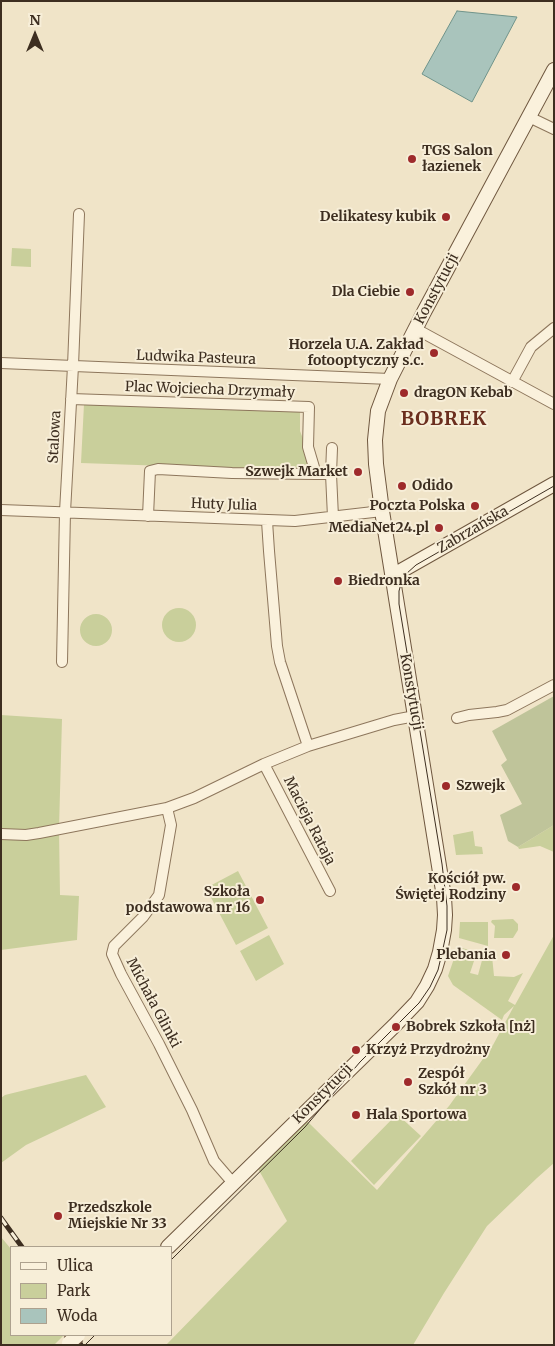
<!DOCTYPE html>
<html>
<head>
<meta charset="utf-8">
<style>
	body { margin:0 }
	#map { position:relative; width:555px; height:1346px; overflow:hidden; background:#f0e4c8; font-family:Merriweather,serif }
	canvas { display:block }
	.frame { position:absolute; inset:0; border:2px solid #3d2e20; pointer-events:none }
	.legend { position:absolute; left:10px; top:1246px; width:162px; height:90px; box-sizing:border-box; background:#f7eed8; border:1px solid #ada18e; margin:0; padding:6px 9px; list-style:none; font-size:15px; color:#3d2e20 }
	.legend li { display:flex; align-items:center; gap:10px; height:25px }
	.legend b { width:25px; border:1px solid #ada18e }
	.north { position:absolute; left:10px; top:10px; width:50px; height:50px; -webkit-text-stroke:4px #f7eed8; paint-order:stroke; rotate:0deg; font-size:14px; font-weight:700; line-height:20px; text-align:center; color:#3d2e20 }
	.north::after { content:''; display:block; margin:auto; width:18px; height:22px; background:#3d2e20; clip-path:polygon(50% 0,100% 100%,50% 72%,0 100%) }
</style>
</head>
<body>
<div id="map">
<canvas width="555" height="1346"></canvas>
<div class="frame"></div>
<ul class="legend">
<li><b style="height:6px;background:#faf1dc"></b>Ulica</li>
<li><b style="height:14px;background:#c9cf9b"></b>Park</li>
<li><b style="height:14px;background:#a9c4bc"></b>Woda</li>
</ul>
<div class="north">N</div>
</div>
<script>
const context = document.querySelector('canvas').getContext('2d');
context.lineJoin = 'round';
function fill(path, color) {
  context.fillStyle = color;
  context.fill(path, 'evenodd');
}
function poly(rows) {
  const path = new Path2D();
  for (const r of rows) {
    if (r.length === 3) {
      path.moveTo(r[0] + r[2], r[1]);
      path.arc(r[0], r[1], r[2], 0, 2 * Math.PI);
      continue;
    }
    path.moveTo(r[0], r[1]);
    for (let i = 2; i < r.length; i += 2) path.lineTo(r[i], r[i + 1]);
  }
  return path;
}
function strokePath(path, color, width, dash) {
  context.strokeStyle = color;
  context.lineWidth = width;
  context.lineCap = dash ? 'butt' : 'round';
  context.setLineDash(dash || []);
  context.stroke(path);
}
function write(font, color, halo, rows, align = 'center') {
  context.font = font + ' Merriweather,serif';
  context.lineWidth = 4;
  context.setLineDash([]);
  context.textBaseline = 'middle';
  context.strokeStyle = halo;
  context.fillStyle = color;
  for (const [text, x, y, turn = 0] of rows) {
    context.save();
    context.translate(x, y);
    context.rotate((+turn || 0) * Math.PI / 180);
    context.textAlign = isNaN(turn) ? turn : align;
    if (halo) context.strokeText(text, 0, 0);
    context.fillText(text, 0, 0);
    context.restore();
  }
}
fill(poly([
	[12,248,31,249,31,267,11,266],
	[84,404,300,412,300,431,307,449,308,471,81,463],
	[179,625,17],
	[96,630,16],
	[1,715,62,719,59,829,60,895,79,896,77,940,1,950],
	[554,825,554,852,540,846,519,849,518,847],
	[473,831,475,846,482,847,483,854,456,855,453,835],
	[238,871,268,928,236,945,206,888],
	[513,919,518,924,518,930,513,938,494,938,495,926,491,922,492,920],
	[460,922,488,922,488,946,459,938],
	[269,935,284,964,256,981,240,951],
	[554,935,554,1163,537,1178,487,1226,444,1293,413,1345,166,1345,287,1221,256,1165,302,1117,310,1124,377,1190,449,1106,493,1045,514,1006,504,1015,502,1020,453,985,448,976,458,947,477,952,470,973,478,975,484,953,492,956,494,976,514,977,523,973,508,1001,515,1005],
	[86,1075,106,1107,26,1145,1,1163,1,1098,5,1095],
	[397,1114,421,1136,374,1185,351,1161],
	[1,1237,11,1249,11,1335,64,1335,54,1345,1,1345]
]), '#c9cf9b');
fill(poly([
	[554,696,554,825,518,847,508,841,500,815,522,804,501,765,507,760,492,731]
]), '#bfc49a');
const water = poly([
	[457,11,517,17,472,102,422,74,457,11]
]);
fill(water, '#a9c4bc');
strokePath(water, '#6f938a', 1);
const street = poly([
	[529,117,554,129],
	[416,329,554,404],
	[1,363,390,379],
	[512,382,531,347,554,328],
	[71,399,309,407,308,447,316,474,232,473,158,469,150,471,148,516],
	[316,474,331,474,333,517],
	[331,474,332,448],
	[1,510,295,521,382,511],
	[267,521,269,551,277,646,280,662,308,746],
	[62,662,65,512,73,366,79,214],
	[457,718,469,715,497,712,507,710,554,685],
	[264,764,330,891],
	[167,808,171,825,159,895,143,917,114,946,112,954,121,974,159,1044,192,1110,214,1161,233,1183],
	[1,834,26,835,39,833,167,808,194,798,264,764,308,746,394,720,415,716]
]);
const secondary = poly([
	[392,576,554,484],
	[168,1247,395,1025,417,1002,427,986,435,969,440,952,444,930,445,915,444,897,382,511,376,464,375,440,378,411,390,379,424,312,554,70]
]);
strokePath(street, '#8d765c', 12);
strokePath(secondary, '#6f573f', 16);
strokePath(street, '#faf1dc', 10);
strokePath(secondary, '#faf1dc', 14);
strokePath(poly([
	[171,1260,305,1127,360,1062,419,1003,430,987,438,970,442,953,447,930,447,906,442,864,399,604,399,591,401,584,406,574,416,565,554,486],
	[85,1345,95,1335]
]), '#3d2e20', 1);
const rail = poly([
	[1,1218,22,1247],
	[76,1335,81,1345]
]);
strokePath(rail, '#3d2e20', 5);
strokePath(rail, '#f7eed8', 3, [9]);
const secondaryBridge = poly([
	[69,1343,78,1335]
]);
strokePath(secondaryBridge, '#6f573f', 16, []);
strokePath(secondaryBridge, '#faf1dc', 14);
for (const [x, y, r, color] of [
	[412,159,5,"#9e2a2b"],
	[446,217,5,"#9e2a2b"],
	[410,292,5,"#9e2a2b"],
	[434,353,5,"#9e2a2b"],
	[404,393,5,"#9e2a2b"],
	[358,472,5,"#9e2a2b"],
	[402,486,5,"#9e2a2b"],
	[475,506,5,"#9e2a2b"],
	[439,528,5,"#9e2a2b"],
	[338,581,5,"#9e2a2b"],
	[446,786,5,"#9e2a2b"],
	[516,887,5,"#9e2a2b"],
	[260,900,5,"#9e2a2b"],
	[506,955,5,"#9e2a2b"],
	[396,1027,5,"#9e2a2b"],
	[356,1050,5,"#9e2a2b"],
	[408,1082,5,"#9e2a2b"],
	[356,1115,5,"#9e2a2b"],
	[58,1216,5,"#9e2a2b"]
]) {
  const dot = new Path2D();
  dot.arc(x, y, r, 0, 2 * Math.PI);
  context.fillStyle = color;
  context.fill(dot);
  strokePath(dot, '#f7eed8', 2);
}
write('bold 14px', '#3d2e20', '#f7eed8', [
	["TGS Salon",422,151],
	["łazienek",422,167],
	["Delikatesy kubik",436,217,"right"],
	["Dla Ciebie",400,292,"right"],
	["Horzela U.A. Zakład",424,345,"right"],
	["fotooptyczny s.c.",424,361,"right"],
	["dragON Kebab",414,393],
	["Szwejk Market",348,472,"right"],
	["Odido",412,486],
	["Poczta Polska",465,506,"right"],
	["MediaNet24.pl",429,528,"right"],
	["Biedronka",348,581],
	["Szwejk",456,786],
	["Kościół pw.",506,879,"right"],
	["Świętej Rodziny",506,895,"right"],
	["Szkoła",250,892,"right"],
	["podstawowa nr 16",250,908,"right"],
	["Plebania",496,955,"right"],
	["Bobrek Szkoła [nż]",406,1027],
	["Krzyż Przydrożny",366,1050],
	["Zespół",418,1074],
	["Szkół nr 3",418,1090],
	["Hala Sportowa",366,1115],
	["Przedszkole",68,1208],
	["Miejskie Nr 33",68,1224]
], 'left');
write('14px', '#3d2e20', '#f7eed8', [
	["Konstytucji",437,289,-62],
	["Ludwika Pasteura",196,358,2],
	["Plac Wojciecha Drzymały",210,390,2],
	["Stalowa",55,437,-87],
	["Huty Julia",224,505,2],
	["Zabrzańska",473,530,-30],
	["Konstytucji",411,692,80],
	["Macieja Rataja",309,821,63],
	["Michała Glinki",153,1003,62],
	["Konstytucji",323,1094,-45]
]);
context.letterSpacing = '1px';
write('bold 19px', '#6b2e1e', '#f7eed8', [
	["BOBREK",444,420]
]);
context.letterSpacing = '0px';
</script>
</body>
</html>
